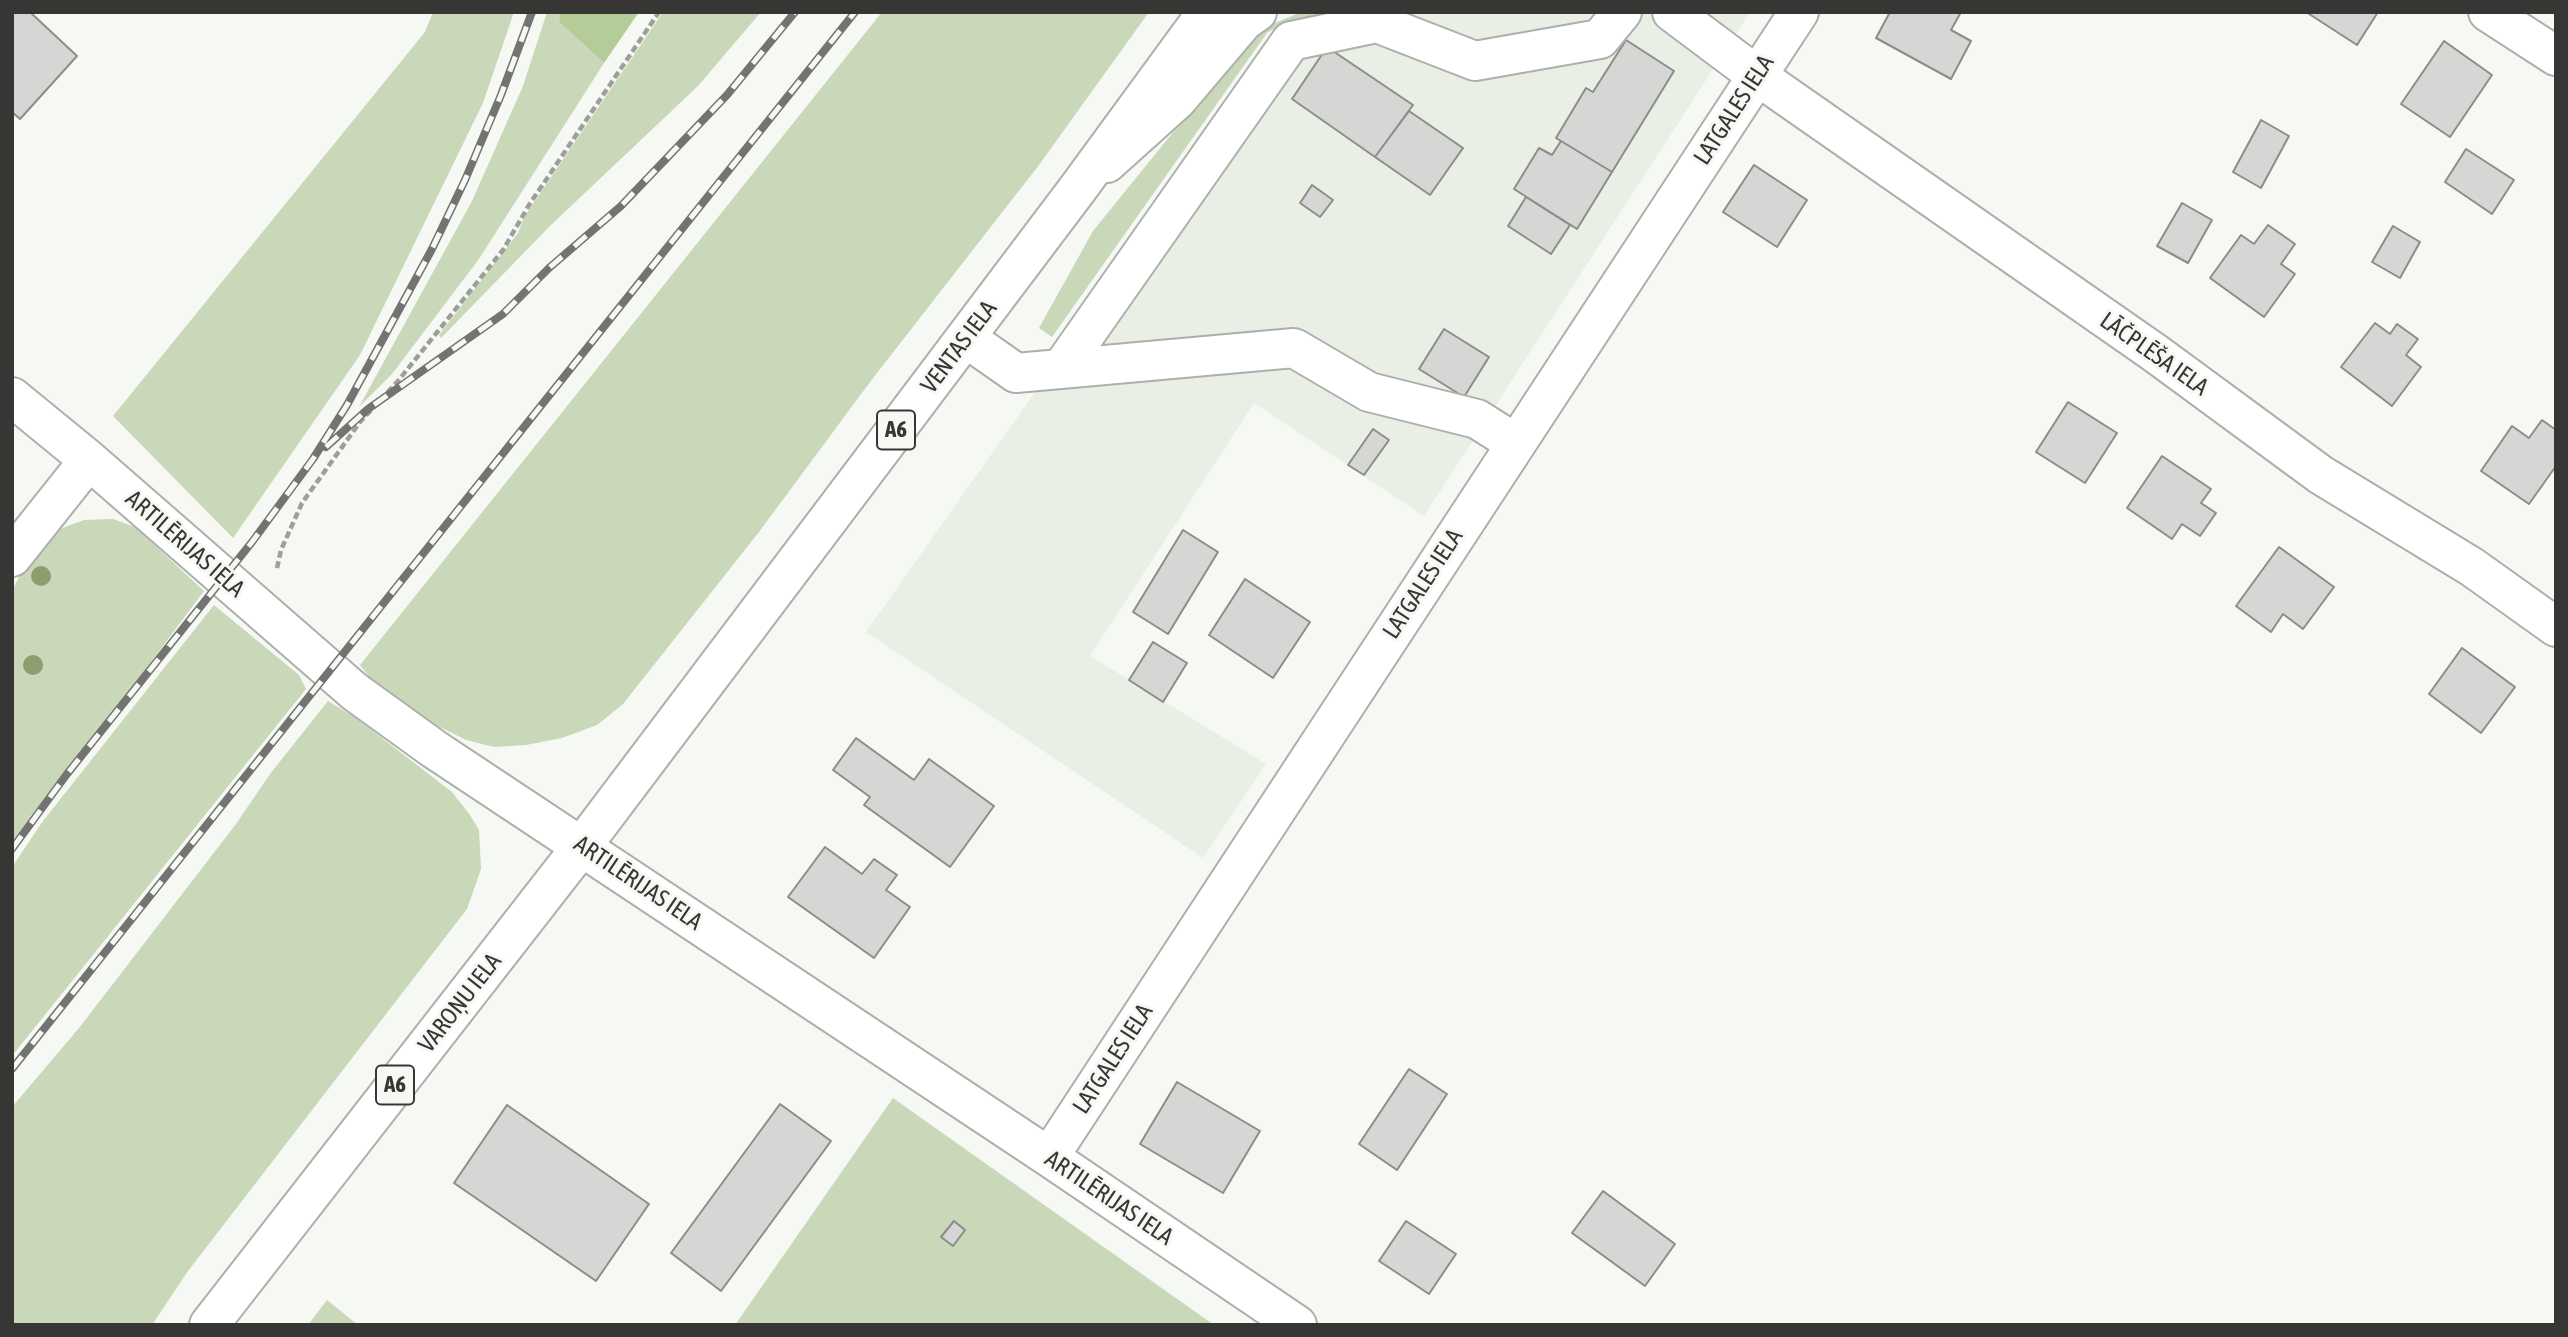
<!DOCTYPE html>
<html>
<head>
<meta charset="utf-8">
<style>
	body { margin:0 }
	#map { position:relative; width:2568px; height:1337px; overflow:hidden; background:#f6f8f4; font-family:"Asap Condensed",sans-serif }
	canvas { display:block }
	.frame { position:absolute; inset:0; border:14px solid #363735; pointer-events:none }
</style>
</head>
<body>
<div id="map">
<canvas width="2568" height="1337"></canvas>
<div class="frame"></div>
</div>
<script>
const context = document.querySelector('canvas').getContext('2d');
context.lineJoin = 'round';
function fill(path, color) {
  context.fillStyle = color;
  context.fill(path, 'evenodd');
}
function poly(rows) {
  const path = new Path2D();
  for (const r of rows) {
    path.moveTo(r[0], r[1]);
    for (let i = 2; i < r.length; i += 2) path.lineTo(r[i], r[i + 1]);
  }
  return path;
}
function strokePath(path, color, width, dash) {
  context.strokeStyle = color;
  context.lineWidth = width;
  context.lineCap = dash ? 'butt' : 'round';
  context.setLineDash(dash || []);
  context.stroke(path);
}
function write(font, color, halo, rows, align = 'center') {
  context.font = font + ' "Asap Condensed",sans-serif';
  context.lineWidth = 6;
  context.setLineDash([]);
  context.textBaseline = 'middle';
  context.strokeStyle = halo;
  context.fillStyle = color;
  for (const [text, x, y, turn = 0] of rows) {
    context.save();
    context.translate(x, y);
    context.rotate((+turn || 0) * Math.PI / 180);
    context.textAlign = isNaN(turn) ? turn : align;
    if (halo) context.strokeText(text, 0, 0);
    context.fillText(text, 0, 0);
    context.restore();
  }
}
fill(poly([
	[1303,12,1750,12,1424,516,1254,403,1090,656,1266,764,1203,858,866,632]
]), '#e9efe4');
fill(poly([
	[433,12,514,12,483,103,360,355,233,538,113,416,425,32],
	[547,12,560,12,559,22,604,63,479,259,392,374,359,407,472,201,523,86],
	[663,12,761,12,698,86,551,225,441,338,439,335,518,233,524,217],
	[882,12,1149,12,1039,165,870,382,759,532,623,704,597,725,562,738,526,745,494,747,466,740,440,727,407,707,371,679,360,665],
	[1302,12,1345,12,1277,27,1267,33,1052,337,1039,328,1093,231,1251,36,1267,26],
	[113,519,135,527,204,591,12,848,12,591,20,575,44,544,60,529,84,520],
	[214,605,299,675,306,689,12,1056,12,867,43,821],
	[328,701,356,718,452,792,470,815,479,830,481,869,467,909,188,1271,152,1325,12,1325,12,1107,79,1028,236,824,270,774],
	[893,1098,1214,1325,735,1325],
	[327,1300,358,1325,308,1325]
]), '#c9d8b8');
fill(poly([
	[560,12,639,12,604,63,559,22]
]), '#b4cc97');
const building = poly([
	[12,12,30,12,77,56,20,119,12,112,12,12],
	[1890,12,1961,12,1951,30,1971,41,1951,79,1876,38,1890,12],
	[2306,12,2378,12,2357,45,2306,12],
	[1626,40,1674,71,1612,172,1556,138,1586,88,1593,92,1626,40],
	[2444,41,2492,75,2450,137,2401,104,2444,41],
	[1327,47,1413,105,1375,157,1292,99,1327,47],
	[1409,111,1463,148,1430,195,1375,157,1409,111],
	[2261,120,2289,136,2261,188,2233,172,2261,120],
	[1561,141,1612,172,1577,229,1514,189,1539,148,1552,155,1561,141],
	[2466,149,2514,180,2492,214,2445,182,2466,149],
	[1754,165,1807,200,1777,247,1723,212,1754,165],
	[1312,185,1333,200,1320,217,1300,203,1312,185],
	[1526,197,1570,225,1551,254,1508,226,1526,197],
	[2182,203,2212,220,2188,263,2157,246,2182,203],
	[2268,225,2295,244,2281,264,2295,274,2264,317,2210,278,2241,235,2254,244,2268,225],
	[2393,226,2420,242,2400,278,2372,262,2393,226],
	[2375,323,2390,334,2397,324,2418,339,2406,355,2421,367,2392,406,2341,367,2375,323],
	[1444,329,1489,357,1464,397,1419,369,1444,329],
	[2068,402,2117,433,2085,483,2036,452,2068,402],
	[2542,420,2556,430,2556,466,2529,504,2481,471,2512,426,2529,438,2542,420],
	[1373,429,1389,440,1364,475,1348,465,1373,429],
	[2162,456,2211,489,2201,503,2216,513,2200,536,2182,524,2172,539,2127,508,2162,456],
	[1183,530,1218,552,1168,634,1133,612,1183,530],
	[2279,547,2334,587,2303,629,2283,614,2271,632,2236,606,2279,547],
	[1245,579,1310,622,1273,678,1209,635,1245,579],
	[1153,642,1187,663,1163,702,1129,680,1153,642],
	[2462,648,2515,687,2481,733,2429,694,2462,648],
	[856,738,914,780,929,759,994,806,950,867,864,805,870,797,833,770,856,738],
	[825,847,862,874,874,859,897,875,886,890,910,907,874,958,788,897,825,847],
	[1409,1069,1447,1094,1397,1170,1359,1144,1409,1069],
	[1177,1082,1260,1131,1223,1193,1140,1144,1177,1082],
	[780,1104,831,1141,721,1291,671,1253,780,1104],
	[507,1105,649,1204,596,1281,454,1183,507,1105],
	[1603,1191,1675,1244,1645,1286,1572,1233,1603,1191],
	[954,1221,965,1230,953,1246,941,1237,954,1221],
	[1406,1221,1456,1254,1429,1294,1379,1261,1406,1221]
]);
fill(building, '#d6d7d4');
strokePath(building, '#8b8d8a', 2);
const minor = poly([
	[1672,12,1756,75,2155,353,2321,475,2472,567,2556,627],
	[2488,12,2556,56],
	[1107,163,1177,100,1244,21,1257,12],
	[966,338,1016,373,1294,348,1369,392,1477,419,1515,443],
	[1061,369,1291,41,1377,23,1475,61,1600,39,1622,12],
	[12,397,89,460,355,692,434,749,1049,1157,1297,1325],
	[12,557,89,460],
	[1049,1157,1799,12]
]);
const highway = poly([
	[209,1325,582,846,1079,187,1207,12]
]);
strokePath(minor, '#adafab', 42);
strokePath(highway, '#adafab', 42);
strokePath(poly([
	[277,568,281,550,302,503,360,422,398,381,503,250,529,205,659,12]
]), '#9e9f9c', 4.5, [7, 3.5]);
strokePath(minor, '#fff', 38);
strokePath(highway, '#fff', 38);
const rail = poly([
	[326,447,368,409,503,314,549,268,621,206,727,95,795,12],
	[12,849,67,774,252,542,313,459,347,405,432,249,465,180,501,95,532,12],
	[12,1069,855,12]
]);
strokePath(rail, '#737472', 8);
strokePath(rail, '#f6f8f4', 5, [16]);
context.fillStyle = '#8e9d6e';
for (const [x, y] of [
	[41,576],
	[33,665]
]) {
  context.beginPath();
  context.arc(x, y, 10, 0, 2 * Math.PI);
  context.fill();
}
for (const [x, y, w] of [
	[896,430,38],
	[395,1085,38]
]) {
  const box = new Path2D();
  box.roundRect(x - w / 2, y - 19.5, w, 39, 5);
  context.fillStyle = '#f6f8f4';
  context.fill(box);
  strokePath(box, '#363735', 2);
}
write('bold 23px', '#363735', null, [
	["A6",896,430],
	["A6",395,1085]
]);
write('24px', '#363735', '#f6f8f4', [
	["LATGALES IELA",1734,110,-57],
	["VENTAS IELA",959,347,-53],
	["LĀČPLĒŠA IELA",2154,354,35],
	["ARTILĒRIJAS IELA",185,544,41],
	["LATGALES IELA",1423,584,-57],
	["ARTILĒRIJAS IELA",638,883,34],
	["VAROŅU IELA",460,1003,-52],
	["LATGALES IELA",1113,1059,-57],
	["ARTILĒRIJAS IELA",1109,1198,34]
]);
</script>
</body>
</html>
